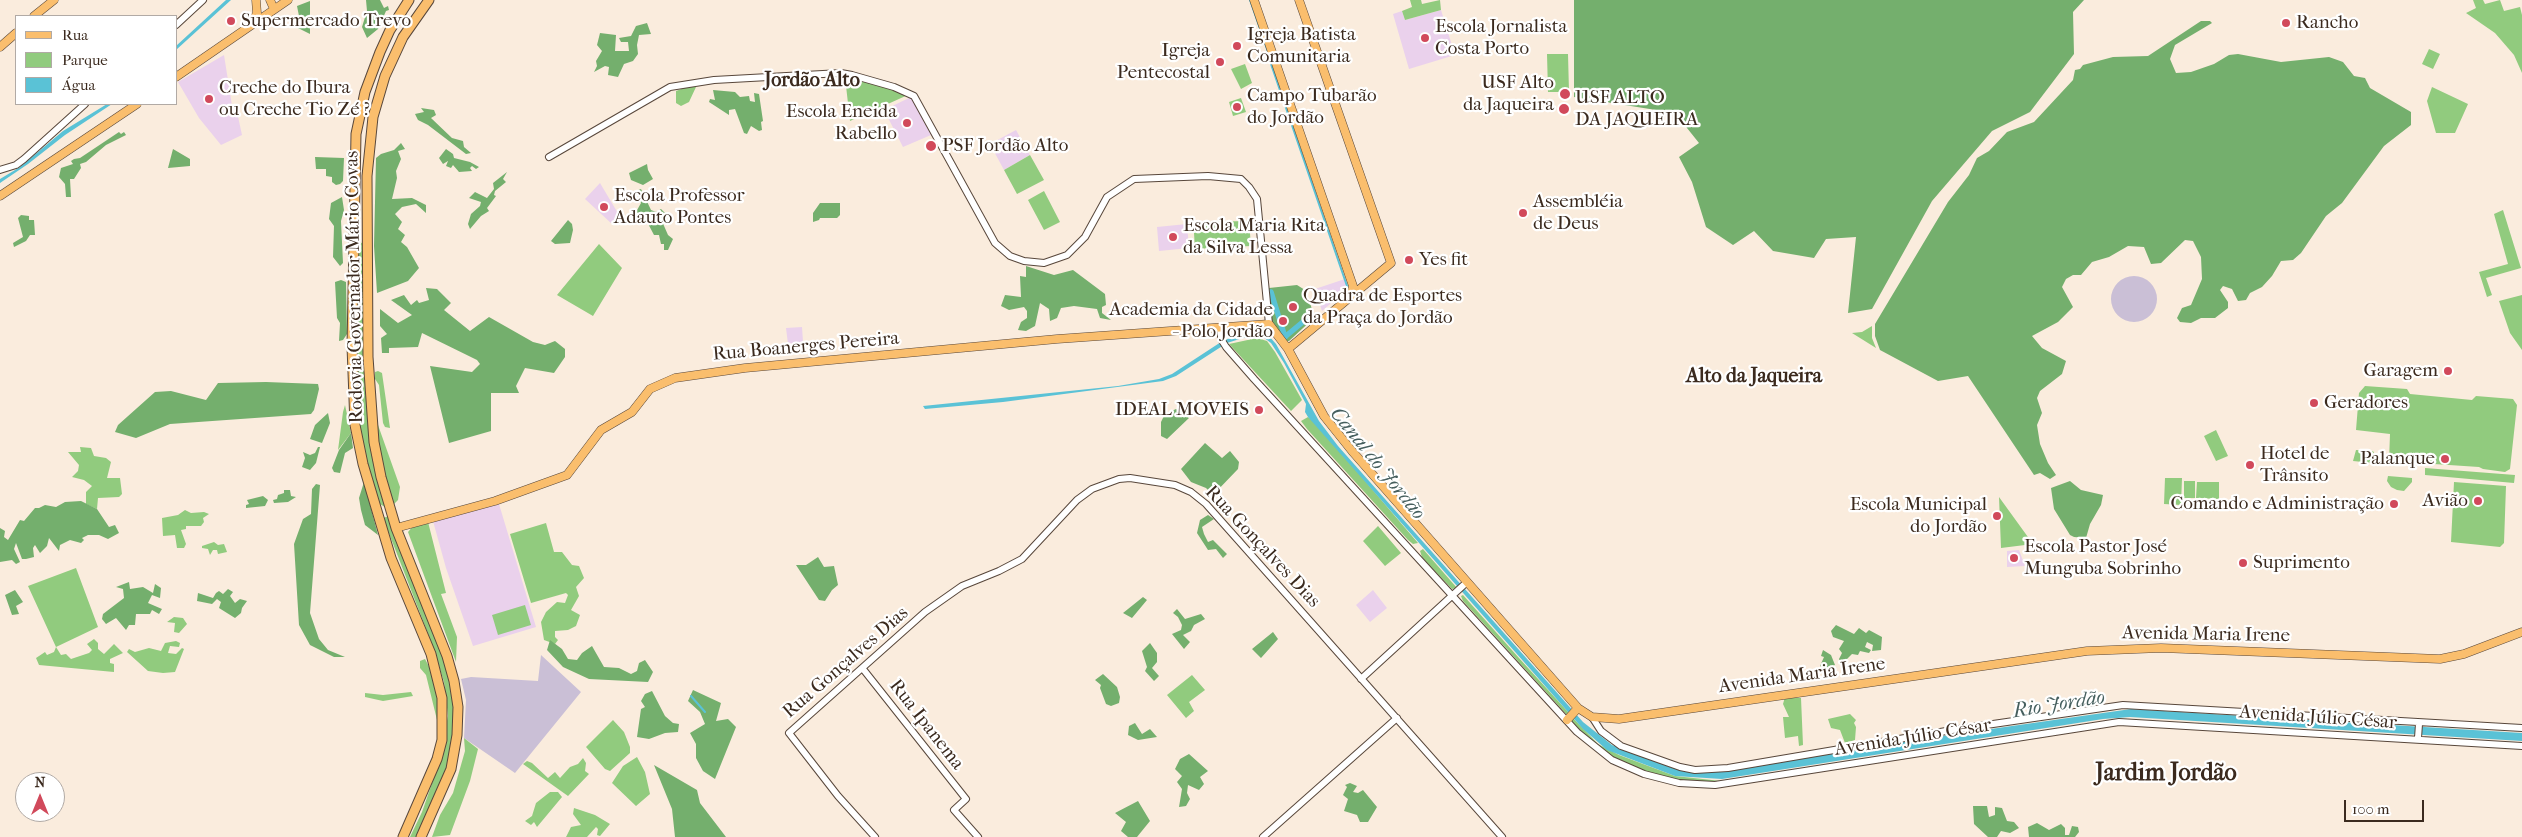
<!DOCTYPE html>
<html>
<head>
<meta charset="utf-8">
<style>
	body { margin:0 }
	#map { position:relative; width:2522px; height:837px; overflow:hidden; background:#faecdd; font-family:"IM FELL French Canon",serif }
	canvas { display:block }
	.legend { position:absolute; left:15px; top:15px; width:162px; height:90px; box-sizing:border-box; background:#fff; border:1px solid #b1aaa5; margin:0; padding:6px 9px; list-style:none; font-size:15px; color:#3b2a1e }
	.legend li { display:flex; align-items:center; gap:10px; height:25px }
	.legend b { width:25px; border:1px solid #b1aaa5 }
	.north { position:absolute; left:15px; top:772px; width:50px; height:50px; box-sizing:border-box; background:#fff; border:1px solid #b1aaa5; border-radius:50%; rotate:0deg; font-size:14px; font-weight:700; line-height:20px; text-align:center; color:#3b2a1e }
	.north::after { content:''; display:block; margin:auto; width:18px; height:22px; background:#d1495b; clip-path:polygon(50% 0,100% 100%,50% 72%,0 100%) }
	.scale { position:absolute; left:2344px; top:800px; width:80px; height:22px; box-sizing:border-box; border:2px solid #3b2a1e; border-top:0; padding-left:6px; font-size:15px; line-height:18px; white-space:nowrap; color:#3b2a1e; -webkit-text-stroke:4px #fff; paint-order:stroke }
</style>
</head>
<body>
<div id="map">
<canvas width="2522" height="837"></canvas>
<ul class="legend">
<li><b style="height:6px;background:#fabe6d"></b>Rua</li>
<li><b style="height:14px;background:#91cb7e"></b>Parque</li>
<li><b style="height:14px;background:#5ac2d6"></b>Água</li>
</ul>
<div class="north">N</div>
<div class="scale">100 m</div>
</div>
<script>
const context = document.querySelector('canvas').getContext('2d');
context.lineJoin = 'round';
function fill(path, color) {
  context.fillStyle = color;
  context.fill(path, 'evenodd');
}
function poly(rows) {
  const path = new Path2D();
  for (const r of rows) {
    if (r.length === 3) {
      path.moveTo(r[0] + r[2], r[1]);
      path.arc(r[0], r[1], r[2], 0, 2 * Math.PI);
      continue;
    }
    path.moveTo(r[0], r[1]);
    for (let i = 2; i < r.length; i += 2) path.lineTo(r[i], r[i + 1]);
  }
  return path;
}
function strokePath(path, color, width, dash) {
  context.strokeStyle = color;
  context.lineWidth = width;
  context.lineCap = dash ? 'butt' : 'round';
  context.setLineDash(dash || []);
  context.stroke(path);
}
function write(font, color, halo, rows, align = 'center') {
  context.font = font + ' "IM FELL French Canon",serif';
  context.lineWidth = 4.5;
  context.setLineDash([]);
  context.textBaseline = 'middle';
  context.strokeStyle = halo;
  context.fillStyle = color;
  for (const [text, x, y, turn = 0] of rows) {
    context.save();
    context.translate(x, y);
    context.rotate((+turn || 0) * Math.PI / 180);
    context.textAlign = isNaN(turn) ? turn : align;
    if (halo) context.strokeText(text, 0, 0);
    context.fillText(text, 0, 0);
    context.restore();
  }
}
fill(poly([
	[1441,10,1455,55,1409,69,1393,14,1402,11,1405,20],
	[224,55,233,112,237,112,242,135,221,145,199,118,178,82],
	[911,97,931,135,903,147,884,110],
	[1016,130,1030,155,1004,170,990,144],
	[600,183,619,215,612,224,585,199],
	[1187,224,1189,248,1159,251,1157,227],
	[1345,279,1347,286,1345,291,1322,311,1315,289],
	[802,327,803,342,788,344,786,328],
	[499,504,536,627,473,646,446,568,433,521],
	[2019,550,2025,566,2007,567,2007,551],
	[1373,590,1387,608,1370,622,1356,605]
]), '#ead1ec');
fill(poly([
	[2134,299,23],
	[541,655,581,692,515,773,464,738,466,700,461,679,471,677,538,681]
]), '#cabfd6');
fill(poly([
	[1410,0,1421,0,1422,4,1440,0,1441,10,1405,20,1402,11,1412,7],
	[2473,0,2483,0,2485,4,2500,0,2504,11,2520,7,2522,15,2522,73,2514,55,2495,33,2466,13,2476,8],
	[2429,49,2440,54,2433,69,2422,64],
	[1547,54,1568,54,1569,92,1548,92],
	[1245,64,1252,83,1241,89,1231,69],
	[845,77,909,91,910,94,850,121],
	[687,87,696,87,689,102,681,106,676,103,676,91],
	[2432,87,2468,104,2455,133,2436,133,2427,101],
	[1241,98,1246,112,1233,116,1229,102],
	[1030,155,1044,180,1017,194,1004,170],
	[1044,191,1060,222,1044,230,1028,200],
	[2503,210,2521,268,2486,278,2492,295,2487,297,2479,272,2508,264,2494,214],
	[1249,221,1251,246,1195,249,1194,233,1200,222],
	[355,242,363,243,366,391,370,435,387,507,385,507,378,503,364,453,358,409,355,373],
	[599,244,622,268,593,316,557,295],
	[2522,295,2522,350,2510,333,2499,301],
	[1872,326,1872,338,1876,348,1852,333,1862,332],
	[1257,338,1267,341,1275,352,1302,400,1291,411,1229,344],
	[378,371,382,373,390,428,385,427,383,423,379,385,375,379,375,372],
	[2365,386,2407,389,2410,394,2472,400,2476,396,2513,399,2517,405,2510,469,2505,472,2483,469,2479,467,2389,461,2390,434,2356,430,2359,393],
	[372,401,378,425,400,487,398,500,392,506,380,461],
	[345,405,351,433,338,450,343,412],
	[1308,417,1313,420,1418,543,1413,544,1408,540,1307,429,1301,421],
	[2216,430,2228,456,2216,461,2204,436],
	[80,447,91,448,94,456,106,458,111,462,107,478,120,478,122,494,119,497,98,498,97,509,86,504,86,492,92,486,84,480,72,477,78,471,79,465,68,452,81,452],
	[2356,450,2373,451,2375,455,2373,463,2353,461],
	[2425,468,2515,475,2514,483,2425,475],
	[2388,476,2412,478,2412,482,2404,491,2397,490,2391,487,2387,481],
	[2165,478,2182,478,2181,505,2164,504],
	[2184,481,2195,481,2195,498,2184,498],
	[2197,482,2219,482,2219,499,2196,498],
	[2454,482,2506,486,2504,543,2500,547,2451,542],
	[1999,497,2033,544,2001,548],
	[185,510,191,513,204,512,209,514,203,518,204,522,201,526,186,526,186,529,181,530,186,544,184,548,177,548,175,535,163,536,162,518,178,515],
	[389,516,431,621,452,686,455,729,448,768,418,837,410,837,422,812,436,772,448,716,444,682,434,649,383,518],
	[428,522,446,593,441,594,457,637,456,662,408,532,414,525],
	[546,523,554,552,562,552,572,565,579,566,584,578,576,587,579,596,571,610,580,615,576,626,568,630,555,631,555,637,558,640,555,644,544,640,541,622,546,612,557,602,565,603,568,595,566,593,531,603,510,534],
	[1378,526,1401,553,1385,566,1363,541],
	[214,542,218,545,224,544,227,552,218,554,217,550,213,550,210,555,208,549,202,548,202,546],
	[1423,549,1457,588,1452,589,1430,566,1422,557,1420,551],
	[76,568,98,627,56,647,61,655,66,654,71,659,89,653,92,650,87,644,94,639,98,643,98,649,104,654,114,644,123,653,110,659,110,663,114,664,114,672,39,665,36,658,45,652,47,655,54,652,56,647,28,586],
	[1463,595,1519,658,1569,713,1567,715,1463,601,1461,596],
	[525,605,531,625,498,635,492,615],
	[174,617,183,618,187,624,179,633,174,632,175,623,167,622],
	[176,641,180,643,179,647,170,646,168,653,176,654,182,648,184,649,175,672,163,673,148,671,127,652,129,649,135,652,149,648,161,651,165,643],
	[425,659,434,676,438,706,437,720,426,675,420,668,420,661],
	[1192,675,1205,690,1189,702,1194,711,1186,718,1167,695],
	[411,692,413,696,383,701,365,697,365,693,383,695],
	[1785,697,1801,698,1803,745,1799,746,1798,736,1785,738,1783,717,1789,717,1783,704],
	[1850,714,1856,720,1854,723,1856,727,1855,740,1845,743,1840,730,1831,728,1828,719],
	[1572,717,1598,744,1619,755,1675,776,1721,781,1687,781,1657,776,1630,766,1606,753,1585,736,1570,719],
	[613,720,624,732,630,747,630,753,610,771,605,769,586,747],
	[464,738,478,749,470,781,450,835,432,837,440,815,453,793,465,751],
	[637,757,645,772,650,794,636,806,612,783,623,766],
	[583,758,586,763,585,771,589,774,568,796,523,764,527,761,532,763,548,778,555,772,560,778,570,767,578,764],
	[550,792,558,792,562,797,537,827,534,822,531,825,525,821,532,816,536,803],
	[574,808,595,815,610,824,600,836,597,835,598,829,596,827,587,837,566,837,571,827,581,825,573,814]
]), '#91cb7e');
fill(poly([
	[366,0,380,0,384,8,388,6,389,10,386,11,378,29,367,38,362,27,367,11],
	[1574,0,2084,0,2073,12,2074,54,2030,112,1992,131,1932,201,1872,309,1848,313,1856,237,1826,239,1814,258,1773,251,1754,231,1733,245,1706,227,1692,182,1679,157,1699,143,1675,113,1574,97],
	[310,1,310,34,292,25,299,16,297,6],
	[2201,21,2210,21,2212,23,2175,45,2170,59,2176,73,2191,72,2214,64,2229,55,2238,54,2281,62,2329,57,2343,62,2354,76,2365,78,2370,88,2411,112,2411,125,2384,146,2342,203,2326,216,2301,253,2293,260,2281,261,2272,276,2262,287,2250,293,2246,300,2238,301,2232,289,2223,286,2220,290,2228,302,2228,308,2215,318,2201,318,2191,323,2180,322,2177,318,2182,308,2191,305,2202,279,2201,257,2193,241,2185,240,2161,263,2151,264,2144,247,2128,246,2109,257,2092,262,2081,275,2073,275,2066,279,2062,287,2073,307,2058,322,2032,336,2042,348,2066,361,2062,374,2040,391,2037,398,2042,413,2037,425,2040,444,2048,463,2056,475,2050,479,2040,473,2034,475,1968,376,1938,381,1880,350,1875,336,1875,324,1948,202,1969,175,1977,158,1989,151,2007,132,2034,122,2073,80,2075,70,2080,69,2083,65,2113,57,2148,56],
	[647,23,651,34,639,35,637,45,638,54,633,61,624,64,618,77,608,75,609,67,605,66,594,72,597,66,596,61,602,51,597,45,600,33,616,35,615,51,629,51,628,42,621,42,619,38,631,36,636,26],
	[713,90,735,92,740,97,749,96,750,101,755,102,754,93,759,94,763,121,761,122,762,130,759,131,751,126,747,134,744,133,735,109,729,110,729,115,709,102,710,99,715,100],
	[421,108,434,110,436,115,431,118,452,138,463,141,464,147,471,153,466,154,428,125,418,120,415,114,424,112],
	[119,132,121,134,124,132,126,135,106,145,86,162,80,164,81,168,74,179,70,179,71,197,66,197,65,184,59,177,61,168,73,164,71,161,74,159,80,158],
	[401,143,405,149,398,151,401,159,396,171,397,178,392,199,412,198,426,205,426,213,416,204,402,207,395,214,402,222,398,229,405,235,401,242,407,247,419,268,408,281,377,293,374,246,376,158,381,154,394,150],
	[173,149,190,159,190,166,168,168],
	[446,149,453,154,454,158,470,162,479,167,476,169,472,166,470,168,472,171,459,172,453,165,451,168,446,166,448,161,443,164,439,158],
	[315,157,344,158,343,181,340,184,336,185,332,182,332,177,326,176,326,169,316,169],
	[647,164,648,170,653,179,643,185,631,180,629,173],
	[507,172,503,179,506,182,495,191,494,195,496,196,487,208,489,211,481,216,470,229,468,224,471,214,480,206,481,202,469,198,475,192,487,198,494,189,493,183],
	[641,189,651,210,656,212,661,209,665,213,661,219,668,235,673,239,668,250,664,250,664,244,661,244,659,235,654,235,644,216,636,212,641,203,636,191],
	[342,197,344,210,341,221,343,263,340,266,333,257,334,226,329,219,331,203],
	[820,203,840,203,840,215,837,218,820,218,819,220,813,222,813,213],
	[21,215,29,216,29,220,34,220,35,235,30,235,26,241,14,247,13,243,23,237,18,218],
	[568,220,572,224,573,230,570,243,555,244,551,241],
	[1026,266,1054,275,1073,270,1105,294,1106,305,1102,307,1102,313,1111,320,1100,318,1097,309,1074,306,1061,308,1057,318,1050,321,1049,309,1040,303,1035,326,1026,331,1018,330,1021,322,1027,318,1027,311,1024,307,1009,310,1001,306,1005,295,1021,297,1020,276,1026,277],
	[341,280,346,282,347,334,343,340,339,341,340,323,337,318,335,282],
	[1297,285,1305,290,1315,317,1289,341,1285,341,1271,324,1269,288],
	[426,288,437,289,451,303,444,310,470,331,489,317,533,342,545,345,555,341,565,349,565,357,554,373,525,368,516,386,519,393,491,393,491,431,449,443,430,366,472,372,480,364,477,360,422,333,418,347,389,348,389,353,382,353,381,338,387,334,380,326,380,309,398,323,412,315,391,300,404,295,411,305,417,300,419,303,429,300],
	[266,382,318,384,319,389,314,410,311,414,170,424,136,438,115,432,118,425,155,392,171,391,206,400,218,383],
	[1176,409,1189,418,1167,439,1161,436,1161,422,1165,414],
	[328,413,330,423,322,443,310,439,315,425],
	[351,433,353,448,345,453,340,473,334,472,332,468,339,450],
	[1205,443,1222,458,1230,451,1239,462,1238,469,1213,495,1206,488,1191,482,1181,469],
	[318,447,320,447,316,463,310,470,302,467,305,458,303,452,310,455,315,453],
	[2070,481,2081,490,2103,495,2101,505,2090,524,2086,538,2074,537,2070,535,2054,509,2051,488],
	[364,482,378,535,365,525,361,510,359,498],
	[316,484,320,485,310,613,319,639,328,650,345,657,334,657,310,645,299,625,294,544,303,519,311,514,312,489],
	[284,490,290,490,291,496,296,497,288,502,274,503,273,500,277,499,278,495,284,493],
	[263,496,268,500,265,506,246,508,246,505,249,504,247,500],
	[81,501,97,509,109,527,115,525,119,533,108,539,99,535,88,535,82,538,84,540,81,543,70,540,60,545,59,551,49,538,47,546,40,553,35,545,33,548,34,557,26,559,22,559,16,543,14,549,20,562,16,564,12,560,0,562,0,528,5,531,4,537,8,540,20,520,24,521,35,508,39,508,45,505,56,507,65,502],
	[1208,515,1214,519,1202,527,1204,534,1208,542,1213,540,1227,554,1223,558,1216,549,1208,550,1197,533,1200,520],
	[818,557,824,567,834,566,838,585,832,590,825,601,819,600,796,565,806,565],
	[129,582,130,589,143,587,153,593,155,584,161,588,160,598,152,595,148,603,162,609,159,614,152,610,150,614,136,614,135,625,129,625,126,630,116,618,106,624,102,619,103,614,124,598,123,589,116,587],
	[228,589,233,592,230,596,235,603,240,599,247,601,242,608,241,613,235,618,219,608,221,602,217,599,212,604,197,601,198,593,213,598,216,593,219,591,223,594],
	[15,590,23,602,16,606,19,614,12,615,5,595],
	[1143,597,1147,600,1132,618,1123,613],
	[1177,609,1185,619,1201,614,1205,619,1194,625,1191,631,1183,635,1190,642,1184,649,1172,634,1181,630,1182,625,1178,617,1173,613],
	[1836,625,1854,634,1859,628,1866,633,1869,630,1882,637,1881,650,1872,651,1873,645,1867,642,1865,647,1871,650,1869,653,1860,651,1858,655,1852,654,1844,662,1840,662,1839,659,1842,653,1839,649,1844,641,1833,637,1831,631],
	[1273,632,1278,639,1261,658,1252,649],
	[550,640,562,649,568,659,577,660,582,653,592,646,604,667,619,668,631,674,637,671,639,663,645,660,653,672,648,682,589,679,563,667,547,650],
	[1150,643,1157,653,1157,662,1152,668,1159,676,1154,681,1145,671,1147,667,1142,651],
	[1823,650,1831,655,1835,665,1825,668,1820,666,1824,657,1821,656],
	[1103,674,1117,687,1120,697,1119,703,1111,706,1106,704,1100,688,1101,685,1095,680],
	[693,690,721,703,716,721,728,719,736,727,715,779,703,771,696,758,696,744,690,733,705,724,700,712,688,701],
	[652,691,665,716,673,723,679,724,678,732,665,733,649,739,637,737,641,709,645,707,641,701,645,694],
	[1135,723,1142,734,1150,729,1157,737,1138,740,1128,735,1129,726],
	[1189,754,1208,771,1200,777,1204,784,1199,790,1188,785,1187,793,1190,799,1186,806,1179,807,1182,789,1177,782,1182,776,1175,769,1180,759],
	[654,765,697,790,700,803,726,837,675,837,672,809],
	[1350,783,1357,786,1353,792,1358,793,1363,790,1377,807,1368,822,1360,822,1357,815,1344,811,1348,799,1343,795,1347,787,1345,785],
	[1138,801,1150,821,1137,837,1128,837,1121,831,1126,822,1115,813],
	[1973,806,1987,806,1989,817,1995,815,1995,807,2002,808,2007,821,2014,822,2019,828,2010,833,2001,831,1997,837,1988,837,1974,824],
	[2037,823,2049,830,2061,824,2065,828,2065,835,2069,835,2072,826,2078,827,2079,832,2075,837,2029,837,2028,827]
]), '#74af6d');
fill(poly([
	[226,0,231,0,176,50,176,46],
	[107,104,112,104,65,135,28,164,0,183,0,179,20,167,63,131],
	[1260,332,1269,336,1276,344,1319,421,1338,446,1583,722,1612,745,1675,769,1695,773,1728,771,1928,738,2131,709,2522,733,2522,741,2130,717,2103,719,1722,779,1675,776,1607,750,1583,729,1308,417,1305,412,1306,404,1284,363,1271,343,1263,337,1246,337,1227,343,1176,376,1163,381,1003,402,925,409,923,406,1118,386,1159,379,1172,374,1221,342,1232,337]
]), '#5ac2d6');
strokePath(poly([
	[1250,0,1268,52],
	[1271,64,1347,286],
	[691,696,705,712]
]), '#5ac2d6', 2);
strokePath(poly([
	[1271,292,1285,337],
	[1286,336,1310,316]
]), '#5ac2d6', 5.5);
const minor = poly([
	[176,25,203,0],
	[549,157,670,87,714,80,841,73,852,75,894,87,914,96,995,243,1010,256,1024,261,1044,263,1067,255,1085,237,1107,197,1134,179,1208,176,1241,179,1249,187,1257,199,1269,324],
	[0,170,16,165,24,159,85,104],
	[1221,328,1221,339,1226,347,1254,379,1577,732,1612,760,1644,774,1679,783,1715,785,2119,722,2522,746],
	[863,669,966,799,954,810,978,837],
	[1361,679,1467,582],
	[1592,717,1601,731,1621,746,1680,767,1695,770,1728,768,1952,730,2123,705,2522,728],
	[2418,738,2419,724],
	[875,837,838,796,789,733,925,612,962,586,999,571,1022,559,1077,500,1092,489,1119,479,1130,478,1175,485,1191,492,1206,504,1502,837],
	[1263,837,1397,718]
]);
const major = poly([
	[270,0,274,9],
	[1254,0,1353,286,1351,296],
	[34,16,54,0],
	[252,24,257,13,256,0],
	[0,47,16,33],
	[176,77,288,0],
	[0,196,137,104],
	[1288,349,1391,263,1299,0],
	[396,528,495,501,567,475,601,430,632,412,650,389,675,378,745,368,1057,339,1269,324,1288,349,1324,416,1352,451,1578,708,1592,717,1619,719,2087,651,2161,648,2440,659,2464,654,2522,632],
	[1567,720,1578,708]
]);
const highway = poly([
	[403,837,437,759,442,740,442,698,431,654,391,558,363,464,355,425,352,346,356,134,365,92,380,52,390,30,409,0],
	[421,837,451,769,457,735,458,707,454,681,447,656,396,528,381,477,374,442,368,357,367,176,373,117,385,76,403,37,429,0]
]);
strokePath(minor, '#58473b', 8);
strokePath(major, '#58473b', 9);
strokePath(highway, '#58473b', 11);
strokePath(minor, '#fff', 6);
strokePath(major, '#fabe6d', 8);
strokePath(highway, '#fabe6d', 9);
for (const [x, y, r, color] of [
	[231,21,5,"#d1495b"],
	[2286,23,5,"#d1495b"],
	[1425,38,5,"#d1495b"],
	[1237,46,5,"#d1495b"],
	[1220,62,5,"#d1495b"],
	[1565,94,6,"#d1495b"],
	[209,99,5,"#d1495b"],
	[1237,107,5,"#d1495b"],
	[1564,109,6,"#d1495b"],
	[907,123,5,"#d1495b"],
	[931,146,6,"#d1495b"],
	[604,207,5,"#d1495b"],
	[1523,213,5,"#d1495b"],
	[1173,237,5,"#d1495b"],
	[1409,260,5,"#d1495b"],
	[1293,307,5,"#d1495b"],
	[1283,321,5,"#d1495b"],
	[2448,371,5,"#d1495b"],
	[2314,403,5,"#d1495b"],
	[1259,410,5,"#d1495b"],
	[2445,459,5,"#d1495b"],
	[2250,465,5,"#d1495b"],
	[2478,501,5,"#d1495b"],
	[2394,504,5,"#d1495b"],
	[1997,516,5,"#d1495b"],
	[2014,558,5,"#d1495b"],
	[2243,563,5,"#d1495b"]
]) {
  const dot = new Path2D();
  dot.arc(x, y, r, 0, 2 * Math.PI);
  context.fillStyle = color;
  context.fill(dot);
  strokePath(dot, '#fff', 2);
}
write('19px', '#3b2a1e', '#fff', [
	["Supermercado Trevo",241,21],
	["Rancho",2296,23],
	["Escola Jornalista",1435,27],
	["Costa Porto",1435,49],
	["Igreja Batista",1247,35],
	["Comunitaria",1247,57],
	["Igreja",1210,51,"right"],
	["Pentecostal",1210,73,"right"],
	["USF Alto",1554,83,"right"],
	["da Jaqueira",1554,105,"right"],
	["Creche do Ibura",219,88],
	["ou Creche Tio Zé ?",219,110],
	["Campo Tubarão",1247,96],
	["do Jordão",1247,118],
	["USF ALTO",1575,98],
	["DA JAQUEIRA",1575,120],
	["Escola Eneida",897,112,"right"],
	["Rabello",897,134,"right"],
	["PSF Jordão Alto",942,146],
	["Escola Professor",614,196],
	["Adauto Pontes",614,218],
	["Assembléia",1533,202],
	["de Deus",1533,224],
	["Escola Maria Rita",1183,226],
	["da Silva Lessa",1183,248],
	["Yes fit",1419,260],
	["Quadra de Esportes",1303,296],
	["da Praça do Jordão",1303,318],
	["Academia da Cidade",1273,310,"right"],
	["- Polo Jordão",1273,332,"right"],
	["Garagem",2438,371,"right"],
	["Geradores",2324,403],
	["IDEAL MOVEIS",1249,410,"right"],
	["Hotel de",2260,454],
	["Trânsito",2260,476],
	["Palanque",2435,459,"right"],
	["Avião",2468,501,"right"],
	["Comando e Administração",2384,504,"right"],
	["Escola Municipal",1987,505,"right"],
	["do Jordão",1987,527,"right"],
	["Escola Pastor José",2024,547],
	["Munguba Sobrinho",2024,569],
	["Suprimento",2253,563]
], 'left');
write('19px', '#3b2a1e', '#fff', [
	["Rodovia Governador Mário Covas",355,287,-91],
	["Rua Boanerges Pereira",806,347,-5],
	["Rua Gonçalves Dias",1262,547,47],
	["Avenida Maria Irene",2206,635,1],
	["Rua Gonçalves Dias",846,663,-41],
	["Avenida Maria Irene",1802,676,-8],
	["Avenida Júlio César",2318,718,4],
	["Rua Ipanema",926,725,52],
	["Avenida Júlio César",1913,738,-9]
]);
write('bold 20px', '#3b2a1e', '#fff', [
	["Jordão Alto",812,81],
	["Alto da Jaqueira",1754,377]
]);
write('italic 20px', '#465f5e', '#fff', [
	["Canal do Jordão",1377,464,51],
	["Rio Jordão",2059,705,-9]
]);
write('bold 24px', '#3b2a1e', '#fff', [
	["Jardim Jordão",2166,774]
]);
</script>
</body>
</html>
